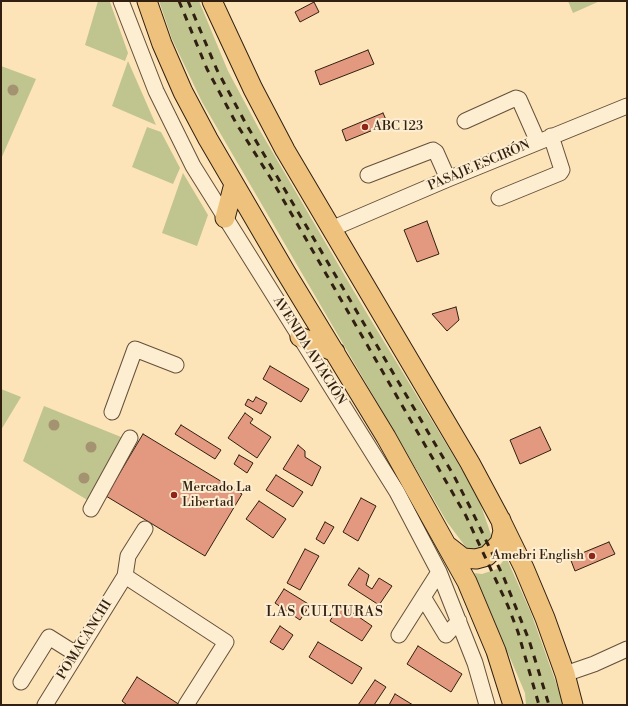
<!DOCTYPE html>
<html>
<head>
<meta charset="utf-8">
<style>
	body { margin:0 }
	#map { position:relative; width:628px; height:706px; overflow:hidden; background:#fce4b8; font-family:"Libre Bodoni",serif }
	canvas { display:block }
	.frame { position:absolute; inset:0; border:2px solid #311f11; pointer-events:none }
</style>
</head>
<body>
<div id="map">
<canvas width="628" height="706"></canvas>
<div class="frame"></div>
</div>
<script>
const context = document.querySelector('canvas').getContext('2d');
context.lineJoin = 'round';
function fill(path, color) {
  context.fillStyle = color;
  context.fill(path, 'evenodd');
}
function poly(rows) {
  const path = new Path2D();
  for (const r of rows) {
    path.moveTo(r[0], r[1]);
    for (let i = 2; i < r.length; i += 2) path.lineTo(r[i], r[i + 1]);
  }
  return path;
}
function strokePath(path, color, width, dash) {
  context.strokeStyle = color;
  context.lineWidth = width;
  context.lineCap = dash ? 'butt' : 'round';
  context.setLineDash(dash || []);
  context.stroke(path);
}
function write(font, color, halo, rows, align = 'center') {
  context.font = font + ' "Libre Bodoni",serif';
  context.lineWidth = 4;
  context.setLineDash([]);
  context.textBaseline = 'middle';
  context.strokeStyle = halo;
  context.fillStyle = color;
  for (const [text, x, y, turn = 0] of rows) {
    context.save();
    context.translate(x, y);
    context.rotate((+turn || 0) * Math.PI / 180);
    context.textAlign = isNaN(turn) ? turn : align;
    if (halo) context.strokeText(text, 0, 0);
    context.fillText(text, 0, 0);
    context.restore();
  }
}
fill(poly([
	[98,1,110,2,128,53,125,61,85,45],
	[159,1,199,1,228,71,259,129,366,312,465,475,480,503,496,549,477,562,447,522,202,102,172,39],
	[568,1,600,1,573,13],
	[128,61,156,125,112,106],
	[1,66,36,79,1,159],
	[147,127,161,132,180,168,173,184,132,167],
	[183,173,208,215,197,246,162,233],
	[1,389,21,397,1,430],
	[44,406,126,439,89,501,23,461],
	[506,557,531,613,564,705,526,705,525,693,474,573,482,574,497,569]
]), '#c0c48e');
const building = poly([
	[314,2,319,12,300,22,295,12,314,2],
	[368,50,374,64,320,85,315,71,368,50],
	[383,113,388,124,346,141,342,130,383,113],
	[427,221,439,254,417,262,404,230,427,221],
	[456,307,459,320,447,331,432,314,456,307],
	[270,366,309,389,301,402,263,379,270,366],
	[256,397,267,403,261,414,245,405,248,399,253,402,256,397],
	[245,413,253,419,250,423,271,437,257,458,228,438,245,413],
	[181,425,221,450,215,459,175,434,181,425],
	[540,427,551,450,520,464,510,440,540,427],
	[143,434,242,494,205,556,106,496,143,434],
	[298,445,305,451,305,457,321,467,312,486,283,469,298,445],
	[239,455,253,463,247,473,234,464,239,455],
	[276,475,303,492,293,507,266,490,276,475],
	[361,498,376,506,358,541,343,532,361,498],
	[259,501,286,519,273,538,246,519,259,501],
	[325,522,334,527,324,544,316,539,325,522],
	[609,542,615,554,575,571,570,558,609,542],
	[305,549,319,556,300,590,287,583,305,549],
	[359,568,369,575,366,585,372,589,379,578,392,586,379,605,348,585,359,568],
	[284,589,310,605,300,620,275,603,284,589],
	[340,604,372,626,362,641,330,621,340,604],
	[280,626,293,635,283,650,270,642,280,626],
	[318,642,362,668,352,684,309,657,318,642],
	[418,646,462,674,451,692,407,664,418,646],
	[137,677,180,705,127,705,122,701,137,677],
	[375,680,386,687,374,705,358,705,375,680],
	[395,694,413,705,389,705,395,694]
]);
fill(building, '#e2997f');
strokePath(building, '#311f11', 1);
const minor = poly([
	[121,1,156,91,193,166,397,492,439,572,475,663,487,705],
	[465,121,516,98,519,99,538,142],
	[368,175,433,150,436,152,448,179],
	[499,198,560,173,562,170,551,136],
	[331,229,448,179,627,106],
	[112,412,135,349,176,365],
	[91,509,130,438],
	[125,576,226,642,186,705],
	[423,597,446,635,459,621],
	[399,635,439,572],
	[565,674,594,664,627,649],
	[21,682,49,637,76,654],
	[45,705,125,576,128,556,145,529]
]);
const major = poly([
	[147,1,162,44,183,92,208,139,285,271,386,437,467,582,496,651,513,705],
	[212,1,253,89,285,150,470,463,500,519,524,568,545,618,565,674,573,705],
	[225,218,234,184],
	[300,337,335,352],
	[449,547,463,558,476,559,487,556,500,543,503,531,501,520]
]);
strokePath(minor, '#64503b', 17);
strokePath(major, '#311f11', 21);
strokePath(minor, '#fdedd1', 15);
strokePath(major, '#eec27c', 19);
strokePath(poly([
	[179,1,207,69,236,123,273,182,466,516,508,606,518,632,539,705],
	[188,1,217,70,246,124,454,476,472,511,504,578,529,640,549,705]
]), '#311f11', 3, [7, 7]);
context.fillStyle = '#a49370';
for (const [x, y] of [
	[13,90],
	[54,425],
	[91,447],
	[84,478]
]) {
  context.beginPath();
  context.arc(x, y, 5.5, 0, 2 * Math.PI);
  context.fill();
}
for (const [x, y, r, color] of [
	[365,127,4,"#8f2418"],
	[174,495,4,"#8f2418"],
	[592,556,4,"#8f2418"]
]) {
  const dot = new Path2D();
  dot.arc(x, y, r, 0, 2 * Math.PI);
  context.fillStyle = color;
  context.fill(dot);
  strokePath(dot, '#fdedd1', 1.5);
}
write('13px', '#311f11', '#fdedd1', [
	["ABC 123",373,127],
	["Mercado La",182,488],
	["Libertad",182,503],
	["Amebri English",584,556,"right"]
], 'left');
write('13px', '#311f11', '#fdedd1', [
	["PASAJE ESCIRÓN",479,166,-23],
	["AVENIDA AVIACIÓN",309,351,58],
	["POMACANCHI",85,640,-58]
]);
context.letterSpacing = '1px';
write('14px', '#311f11', '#fdedd1', [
	["LAS CULTURAS",325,613]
]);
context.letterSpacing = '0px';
</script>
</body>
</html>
